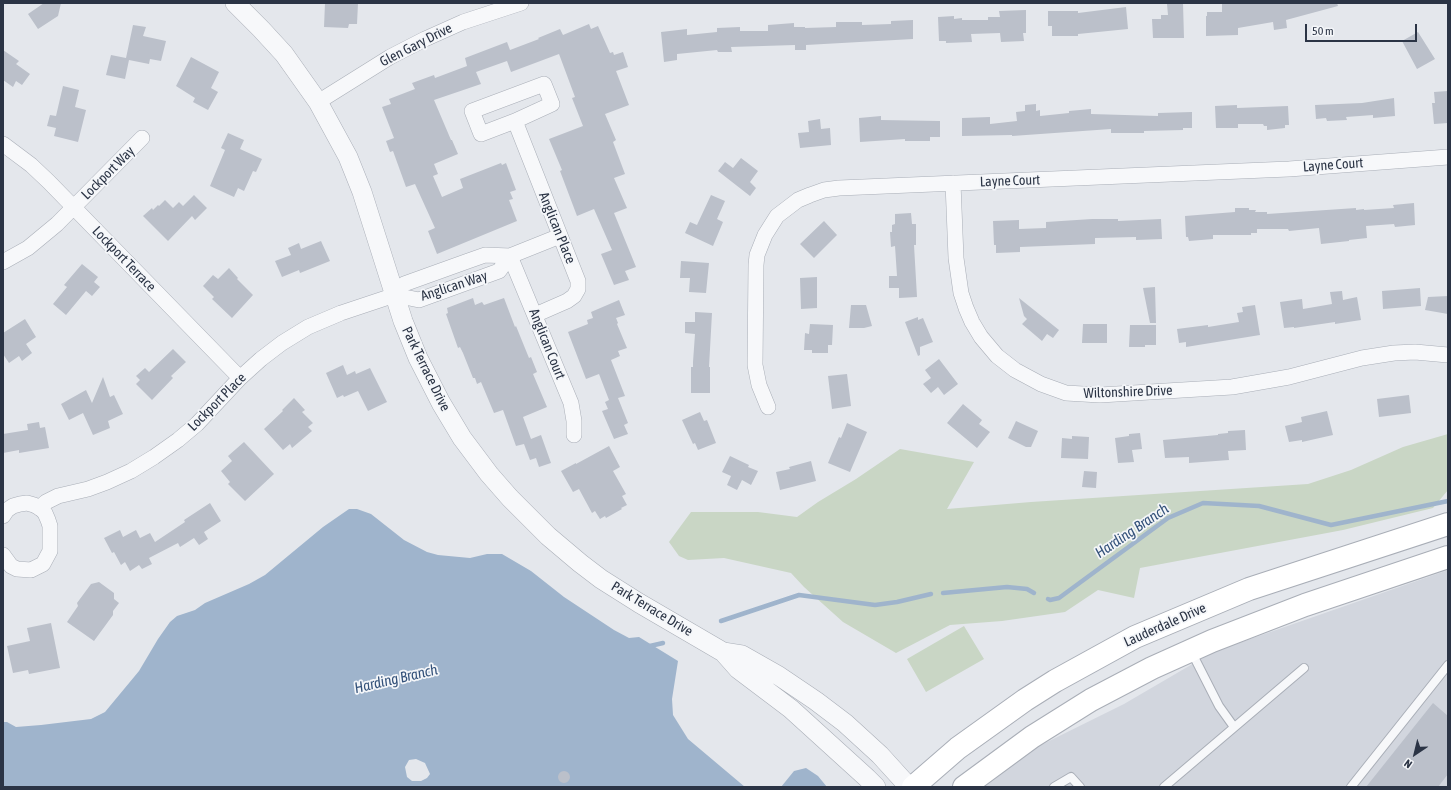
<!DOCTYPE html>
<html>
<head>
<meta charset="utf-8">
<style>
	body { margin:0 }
	#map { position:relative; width:1451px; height:790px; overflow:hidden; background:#e4e7ec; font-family:"Asap Condensed",sans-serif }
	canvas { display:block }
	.frame { position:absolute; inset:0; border:4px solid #2b3445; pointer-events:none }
	.north { position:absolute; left:1395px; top:734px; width:40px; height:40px; -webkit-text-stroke:3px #f4f6f9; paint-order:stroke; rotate:215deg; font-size:11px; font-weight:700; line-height:16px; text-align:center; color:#2b3445 }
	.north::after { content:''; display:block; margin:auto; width:14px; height:18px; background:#2b3445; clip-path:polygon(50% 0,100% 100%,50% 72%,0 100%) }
	.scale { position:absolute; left:1305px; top:24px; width:112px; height:18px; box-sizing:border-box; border:2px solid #2b3445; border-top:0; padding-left:5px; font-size:12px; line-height:14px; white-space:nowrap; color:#2b3445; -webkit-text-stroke:3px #f4f6f9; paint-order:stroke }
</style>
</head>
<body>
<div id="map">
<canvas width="1451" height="790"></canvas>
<div class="frame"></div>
<div class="north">N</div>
<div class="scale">50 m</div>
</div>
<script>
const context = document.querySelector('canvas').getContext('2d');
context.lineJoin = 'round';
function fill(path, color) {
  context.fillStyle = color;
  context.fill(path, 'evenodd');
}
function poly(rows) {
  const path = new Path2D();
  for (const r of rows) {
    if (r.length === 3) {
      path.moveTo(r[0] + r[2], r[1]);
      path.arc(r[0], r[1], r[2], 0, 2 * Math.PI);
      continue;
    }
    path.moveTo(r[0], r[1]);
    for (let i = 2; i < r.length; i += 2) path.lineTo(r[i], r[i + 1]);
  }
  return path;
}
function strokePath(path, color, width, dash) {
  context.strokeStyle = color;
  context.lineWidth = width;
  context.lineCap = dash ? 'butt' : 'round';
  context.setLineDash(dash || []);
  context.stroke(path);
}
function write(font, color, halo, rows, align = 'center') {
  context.font = font + ' "Asap Condensed",sans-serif';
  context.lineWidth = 3.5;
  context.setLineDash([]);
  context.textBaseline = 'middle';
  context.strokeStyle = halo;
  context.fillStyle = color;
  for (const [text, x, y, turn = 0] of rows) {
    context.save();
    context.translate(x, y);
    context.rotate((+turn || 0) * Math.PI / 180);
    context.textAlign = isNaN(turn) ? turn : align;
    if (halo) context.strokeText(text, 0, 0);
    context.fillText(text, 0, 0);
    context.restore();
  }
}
fill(poly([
	[1448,570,1448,787,982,787,1033,749,1124,704,1213,652]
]), '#d2d6de');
fill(poly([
	[1448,434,1448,490,1433,508,1343,530,1140,568,1134,598,1098,590,1065,612,1002,621,950,625,896,653,843,622,804,587,791,573,724,558,688,560,679,556,669,542,691,512,758,512,797,517,818,502,856,479,900,449,974,462,947,509,1031,502,1308,484,1351,470,1403,447],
	[964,626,984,659,926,692,907,659]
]), '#c9d6c5');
fill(poly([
	[349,509,357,509,371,514,404,540,427,552,438,555,470,558,487,554,502,554,531,571,564,597,614,630,629,638,639,637,678,661,672,699,673,715,688,739,745,787,3,787,3,722,7,722,16,727,41,725,91,719,105,712,139,671,158,639,170,622,177,616,195,610,205,603,249,584,265,575,323,527],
	[416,759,425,763,430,774,427,778,421,781,412,781,407,777,405,767,409,760],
	[806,768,818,776,827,787,781,787,794,771]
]), '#9fb4cc');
strokePath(poly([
	[943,593,1007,587,1027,589,1034,593],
	[1048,599,1050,600,1059,598,1168,518,1203,503,1259,506,1331,525,1448,501],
	[721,621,799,595,875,605,897,602,931,594],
	[650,646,663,643]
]), '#9fb4cc', 4.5);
fill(poly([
	[44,3,61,3,58,16,38,29,28,14],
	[325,3,358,3,357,24,349,24,348,28,324,27],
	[1183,3,1184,38,1153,38,1152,19,1161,19,1161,15,1168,15,1167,4],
	[1222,3,1337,3,1338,6,1286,20,1287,28,1274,30,1273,22,1238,28,1238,35,1206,36,1206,16,1207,16,1207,12,1222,12],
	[1126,7,1128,29,1078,34,1078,36,1052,36,1052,26,1048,26,1048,11,1078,11,1078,13],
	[1026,10,1026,33,1023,33,1024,41,1001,42,1000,33,971,34,972,42,946,43,946,41,939,41,938,17,954,16,954,19,962,18,962,20,988,20,988,17,1000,17,999,11],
	[913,20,913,39,806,45,806,50,795,50,795,45,731,47,732,52,718,52,717,50,677,54,677,60,664,62,661,32,687,29,687,35,717,32,717,28,740,27,740,31,768,31,768,25,794,23,794,27,805,27,805,28,836,27,836,22,862,22,862,25,891,24,891,21],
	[589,24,591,29,598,26,610,53,613,52,614,55,623,52,628,67,616,71,629,105,605,114,616,140,613,142,625,174,614,178,627,208,614,213,636,267,625,271,629,280,614,285,601,254,612,250,594,209,577,216,560,171,562,170,549,139,583,126,572,98,575,97,559,54,511,72,507,61,476,72,481,84,434,100,451,140,452,140,458,154,434,164,438,174,433,176,442,197,463,188,460,179,501,163,502,165,506,163,516,190,510,192,513,199,509,200,517,221,437,254,428,231,435,228,415,184,406,187,393,151,390,152,386,141,394,138,382,107,391,104,389,99,415,89,412,83,434,75,435,78,467,66,465,58,507,42,510,50,539,39,538,38,560,29,563,35],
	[133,25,146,27,143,36,166,41,161,61,150,59,149,64,129,60,125,79,106,75,111,55,126,58],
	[1418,32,1435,59,1417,69,1402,41],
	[3,50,19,61,16,64,30,74,22,85,16,81,13,87,3,80],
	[191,57,219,72,211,88,218,92,208,110,193,102,195,98,176,86],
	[63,86,79,90,75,107,86,110,78,142,54,136,56,128,47,126,50,115,56,116],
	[1448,91,1448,123,1434,124,1432,103,1435,103,1434,92],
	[1394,98,1395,116,1373,118,1373,115,1346,117,1347,120,1327,121,1326,118,1316,119,1315,105,1362,103],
	[1036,104,1036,111,1040,110,1040,116,1069,113,1069,111,1091,109,1091,114,1158,116,1158,113,1192,112,1192,128,1183,128,1183,130,1144,131,1144,133,1111,133,1111,129,1012,136,1012,135,962,136,962,118,990,117,990,124,1017,121,1016,112,1025,111,1025,105],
	[1237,105,1237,108,1288,106,1289,125,1285,125,1285,128,1267,130,1267,126,1264,126,1263,124,1238,124,1238,128,1216,128,1215,106],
	[881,116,881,120,940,121,940,137,930,137,930,141,905,141,905,139,860,142,859,118],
	[820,119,821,129,830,128,831,145,800,148,798,133,809,132,808,121],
	[228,133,244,140,240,149,262,159,256,172,253,171,244,191,238,188,234,197,210,186,225,150,221,148],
	[741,158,758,171,750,182,756,188,750,196,718,171,725,162,733,168],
	[194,195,207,208,195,220,192,216,168,241,143,216,152,208,153,210,158,205,159,206,165,200,173,208,179,202,183,206],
	[711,195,725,201,717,219,723,222,713,246,685,233,690,222,697,225],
	[1414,203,1415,225,1395,227,1394,224,1366,226,1367,238,1349,240,1349,241,1321,244,1319,228,1289,231,1288,229,1257,229,1257,233,1251,233,1251,235,1213,235,1213,239,1189,241,1188,237,1186,237,1185,216,1235,212,1235,208,1249,208,1249,210,1256,210,1255,212,1267,212,1267,214,1356,208,1356,210,1364,209,1364,210,1394,208,1393,205],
	[911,213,912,224,916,224,916,245,914,245,917,297,899,298,899,288,889,288,889,276,897,276,895,246,891,247,890,232,892,232,892,225,895,224,895,214],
	[1092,219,1118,219,1118,221,1161,219,1162,239,1136,240,1136,237,1095,238,1095,244,1020,247,1020,252,996,253,996,245,994,245,993,221,1019,220,1019,229,1046,228,1046,222],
	[824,221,837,235,814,258,800,244],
	[321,241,330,261,300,273,299,270,282,277,275,261,291,255,288,248,299,243,301,249],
	[681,261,709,263,706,293,689,292,690,278,680,278],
	[82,264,98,277,94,282,100,287,92,296,86,291,66,315,53,304,67,287,64,285],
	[229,268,238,278,237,279,253,295,232,318,212,299,214,297,203,286,213,275,218,279],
	[817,277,817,308,801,309,800,278],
	[1155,287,1156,323,1150,323,1143,288],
	[1420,288,1421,306,1383,309,1382,291],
	[1342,291,1343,300,1357,297,1361,320,1335,324,1335,322,1294,328,1294,327,1284,328,1280,302,1302,299,1303,309,1332,304,1330,292],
	[1448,296,1448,314,1425,310,1428,297],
	[473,298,475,305,482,302,484,305,504,298,515,327,516,326,529,358,531,357,537,372,533,374,547,407,523,417,531,439,541,435,551,463,539,467,536,458,530,460,524,444,516,446,503,410,494,413,481,382,477,384,475,378,473,378,463,353,460,347,458,348,446,314,448,313,447,308],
	[1019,298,1059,330,1053,338,1047,334,1042,341,1022,324,1027,319,1024,316],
	[619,300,625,315,616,318,618,323,617,324,627,348,618,351,620,356,611,360,625,396,618,398,628,423,624,425,628,434,614,439,602,411,608,409,605,402,609,400,599,374,586,379,568,332,588,324,587,320,593,318,591,312],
	[851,305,866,305,872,326,864,328,849,328],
	[1255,305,1260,335,1186,347,1186,342,1179,343,1177,329,1208,325,1208,327,1239,322,1237,313,1243,312,1242,307],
	[695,312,712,313,709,367,710,367,710,393,691,393,691,367,693,367,693,362,695,334,685,333,685,322,695,322],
	[918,317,918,320,923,318,933,342,920,347,920,355,918,356,905,322],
	[25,319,36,337,26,344,32,353,22,361,19,356,9,363,3,354,3,333],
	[810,324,833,325,832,345,828,345,828,353,812,353,812,350,804,350,805,333,809,334],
	[1083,324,1107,324,1107,343,1082,343],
	[1130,325,1156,325,1156,345,1145,345,1145,347,1129,347],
	[173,349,186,362,171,376,173,378,152,400,136,384,140,380,136,376,145,368,149,372],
	[939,359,958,384,944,395,938,387,931,393,923,384,931,378,925,370],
	[343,365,347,375,355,371,356,374,370,368,387,402,368,411,358,391,344,397,343,395,337,398,326,373],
	[847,374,851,406,832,409,828,376],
	[103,377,110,397,114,395,123,414,108,421,110,428,93,435,83,413,69,420,61,404,86,390,92,403],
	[1409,395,1411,413,1379,417,1377,399],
	[294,398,305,410,302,412,313,423,308,427,312,431,292,448,290,444,283,450,264,429,283,411,282,410],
	[963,404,982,420,979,424,990,432,977,448,947,423],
	[1327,411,1333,435,1302,442,1302,440,1289,442,1285,426,1302,422,1301,417],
	[700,412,704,421,707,420,716,443,698,450,695,443,693,444,682,420],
	[1016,421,1038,431,1031,447,1026,447,1008,438],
	[39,422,40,428,45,427,49,448,19,453,19,450,3,453,3,434,28,430,27,424],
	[847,423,867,432,850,472,828,463,839,437,841,438],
	[1245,430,1246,450,1228,451,1229,460,1189,463,1189,457,1165,458,1163,440,1218,435,1218,434,1228,433,1228,431],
	[1140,433,1142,449,1132,450,1134,462,1118,463,1115,438,1129,436,1129,434],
	[1072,436,1089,437,1088,459,1061,458,1062,438,1072,439],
	[244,442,274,474,245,501,228,484,230,482,221,471,232,461,228,456],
	[609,446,620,467,613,471,626,494,622,496,627,505,621,508,622,509,606,518,605,516,600,519,595,511,592,513,579,489,573,492,561,471,576,463,576,464],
	[730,456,749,465,748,467,758,471,751,485,742,480,737,490,727,485,731,476,722,472],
	[811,461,816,481,780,490,776,472,790,469,789,467],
	[1084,471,1097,472,1096,488,1082,487],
	[210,503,221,521,204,532,208,539,199,545,194,538,180,547,178,543,149,558,152,564,142,569,139,565,130,571,125,562,121,565,114,552,112,553,104,538,120,530,123,537,136,530,140,538,150,533,155,542,185,522,184,520],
	[99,582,114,593,114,599,119,603,113,611,113,615,94,641,67,622,78,606,77,603,91,584],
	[51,623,60,668,29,674,28,670,13,673,7,646,30,641,27,628],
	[1433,703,1448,716,1448,774,1438,787,1366,787],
	[564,777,6]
]), '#bbc0ca');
const service = poly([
	[1191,651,1219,706,1234,727],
	[1054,787,1071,777,1080,787],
	[1164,787,1304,668],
	[1351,787,1448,665]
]);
const minor = poly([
	[318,102,390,57,425,39,463,22,521,3],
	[515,121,552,104,544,84,472,111,481,134,515,121,578,281,578,289,574,296,567,301,535,315],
	[3,144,31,165,49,182,240,378],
	[953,183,956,258,961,293,966,308,972,322,981,337,997,356,1015,370,1041,384,1066,393,1100,395,1232,387,1289,377,1362,358,1394,353,1415,352,1448,355],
	[510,256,571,403,574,421,574,435],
	[3,262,28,248,57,224,142,138],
	[395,295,404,284,468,261,485,255,510,256,560,236],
	[395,295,419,300,499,271,510,256],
	[768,407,759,385,755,365,756,265,757,255,765,235,777,216,798,200,810,195,824,190,839,188,1289,169,1448,157],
	[39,508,46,502,58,496,88,489,107,482,131,471,154,457,178,440,197,424,240,378,261,359,282,343,308,327,341,313,395,295],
	[3,516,7,510,13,506,20,504,27,503,34,505,40,508,45,513,48,520,50,526,50,551,43,564,31,570,17,569,11,566,3,555]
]);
const tertiary = poly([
	[235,3,261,29,284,54,318,102,348,157,362,192,403,321,418,358,441,403,462,438,489,474,510,498,548,536,580,563,601,579,639,603,723,652,742,655,779,676,816,701,845,723,880,755,909,787],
	[723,652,738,669,791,709,867,778,876,787]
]);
const secondary = poly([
	[913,787,958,748,1025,700,1055,681,1135,637,1249,589,1448,524],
	[964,787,1032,737,1091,700,1152,668,1212,641,1305,605,1448,557]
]);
strokePath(service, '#a9aeb7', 10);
strokePath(minor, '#a9aeb7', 16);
strokePath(tertiary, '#a9aeb7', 20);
strokePath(secondary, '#a9aeb7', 24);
strokePath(service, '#f7f8fa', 8);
strokePath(minor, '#f7f8fa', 15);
strokePath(tertiary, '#f7f8fa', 19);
strokePath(secondary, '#fff', 22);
write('14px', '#2b3445', '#f4f6f9', [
	["Glen Gary Drive",416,45,-27],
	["Layne Court",1333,165,-4],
	["Lockport Way",108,173,-45],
	["Layne Court",1010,181,-2],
	["Anglican Place",557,228,68],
	["Lockport Terrace",124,259,46],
	["Anglican Way",454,286,-18],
	["Anglican Court",547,344,68],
	["Park Terrace Drive",426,369,64],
	["Wiltonshire Drive",1128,392,-2],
	["Lockport Place",217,402,-45],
	["Park Terrace Drive",652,609,31],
	["Lauderdale Drive",1165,625,-24]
]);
write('italic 15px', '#34527a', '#f4f6f9', [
	["Harding Branch",1132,531,-34],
	["Harding Branch",396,679,-13]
]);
</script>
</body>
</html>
